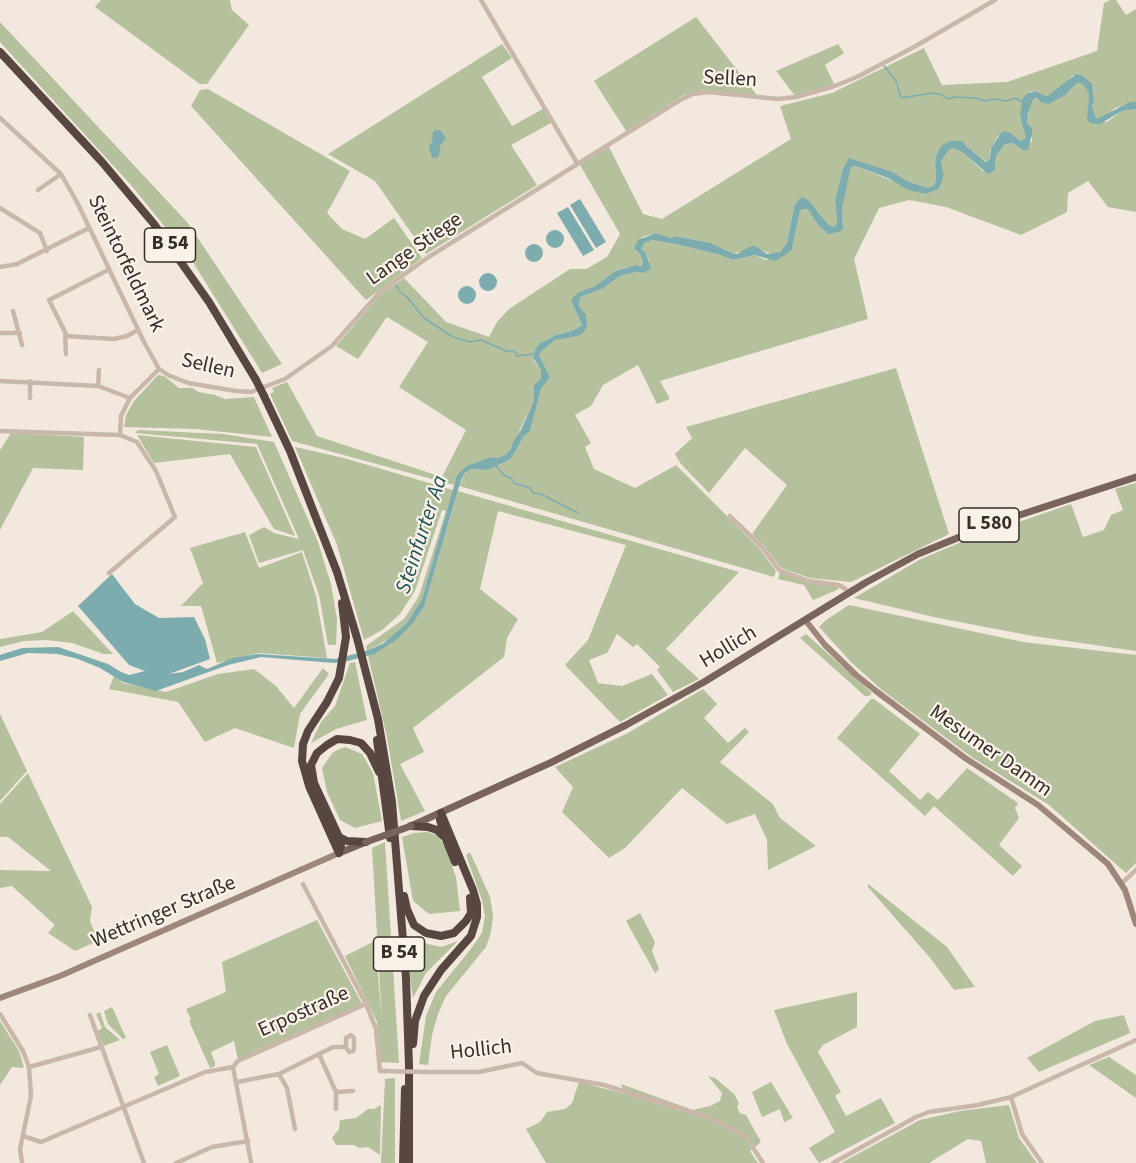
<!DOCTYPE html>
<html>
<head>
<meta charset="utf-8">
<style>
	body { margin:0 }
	canvas { display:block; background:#f2e8dd }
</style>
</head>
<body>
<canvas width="1136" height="1163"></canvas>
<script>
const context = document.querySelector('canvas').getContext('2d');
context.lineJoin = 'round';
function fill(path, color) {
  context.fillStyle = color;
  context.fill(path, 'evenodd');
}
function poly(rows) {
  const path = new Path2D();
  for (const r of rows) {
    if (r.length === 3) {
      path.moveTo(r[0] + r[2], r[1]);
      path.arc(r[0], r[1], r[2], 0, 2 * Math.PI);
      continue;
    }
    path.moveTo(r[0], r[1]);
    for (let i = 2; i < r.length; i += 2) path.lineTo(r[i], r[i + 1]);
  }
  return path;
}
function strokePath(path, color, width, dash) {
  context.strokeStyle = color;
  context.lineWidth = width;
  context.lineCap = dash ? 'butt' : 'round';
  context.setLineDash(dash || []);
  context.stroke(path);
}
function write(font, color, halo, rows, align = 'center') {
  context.font = font + ' "Source Sans 3",sans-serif';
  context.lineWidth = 4.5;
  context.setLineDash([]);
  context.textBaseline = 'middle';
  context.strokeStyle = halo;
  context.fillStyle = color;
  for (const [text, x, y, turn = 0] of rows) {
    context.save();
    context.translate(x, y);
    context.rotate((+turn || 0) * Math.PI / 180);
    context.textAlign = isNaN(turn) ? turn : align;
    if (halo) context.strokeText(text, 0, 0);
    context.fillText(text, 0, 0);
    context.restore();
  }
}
fill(poly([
	[101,0,230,0,232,10,249,25,207,84,200,84,95,7],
	[1110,0,1116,0,1126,15,1136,9,1136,102,1115,108,1105,116,1097,119,1092,107,1094,100,1092,84,1073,75,1062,87,1049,95,1046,96,1035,91,1029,92,1026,138,1024,140,1021,141,1012,134,998,136,990,150,990,159,987,162,969,149,963,141,939,152,935,159,936,180,934,185,928,188,907,181,893,172,852,160,843,169,835,200,837,220,836,225,833,228,829,225,816,209,794,207,787,243,780,252,773,254,749,247,743,252,732,253,711,243,675,236,671,238,656,233,642,237,636,251,641,256,643,262,641,267,627,267,615,271,595,286,579,292,575,309,582,325,572,331,556,335,540,343,533,360,541,370,541,378,534,385,534,400,511,449,505,455,498,458,491,457,457,475,454,485,292,441,270,394,274,392,272,388,287,382,317,436,442,477,466,430,399,387,428,342,387,317,358,359,336,346,381,294,404,278,446,322,489,337,497,322,509,309,570,269,586,269,607,257,620,234,580,165,609,147,643,214,662,219,791,139,780,106,832,93,924,48,942,85,1007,82,1097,51,1104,3],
	[696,17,759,98,708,91,684,95,626,131,594,81],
	[0,22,187,222,282,364,262,373,191,259,131,185,0,42],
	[502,44,512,58,482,77,512,126,543,109,551,123,511,145,537,185,426,254,375,181,328,154],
	[838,44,844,53,825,65,834,84,795,96,776,71],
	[1081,82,1086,87,1089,95,1088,120,1107,122,1122,111,1136,109,1136,212,1108,207,1088,181,1068,193,1067,212,1021,235,946,207,909,200,879,208,854,259,868,319,660,381,670,399,657,404,638,365,603,385,591,406,575,415,591,443,585,447,594,469,635,488,676,465,759,548,776,571,774,577,459,486,465,473,471,469,488,470,511,459,524,436,530,431,541,389,550,377,539,355,541,352,555,340,587,328,579,306,580,298,583,296,602,289,620,276,636,272,643,273,649,260,646,253,641,249,645,243,652,240,680,245,720,255,733,260,755,255,766,260,792,249,800,211,804,209,808,208,818,225,828,234,843,222,841,208,851,167,855,166,926,194,939,189,944,175,941,161,949,150,953,148,962,152,983,171,995,170,996,156,1002,146,1012,143,1023,150,1032,141,1032,134,1027,123,1030,105,1033,99,1065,95,1077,83],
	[208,89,350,171,327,213,342,229,365,239,394,218,422,258,366,300,191,106,200,90],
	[896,368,949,534,851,582,810,578,781,568,764,546,752,534,787,485,745,448,709,493,681,464,675,454,692,438,686,427],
	[158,375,164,376,179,388,192,388,199,392,215,395,225,399,254,397,272,437,195,429,124,427,126,415,134,401],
	[138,430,223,434,274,442,318,542,331,584,337,619,336,645,328,645,319,595,303,550,259,563,249,535,264,527,274,533,299,539,257,444,135,433],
	[11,433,84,437,83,470,33,468,0,530,0,450],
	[137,435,256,447,295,536,274,529,230,454,154,463],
	[295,447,344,458,453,490,422,599,406,624,393,637,369,650,367,651,366,646,404,619,419,596,446,511,442,510,415,591,400,614,382,630,364,640,337,545],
	[1136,483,1136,651,1033,636,938,618,854,598,919,560,966,540,1071,504,1083,537,1104,530,1111,515,1123,510,1115,489],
	[458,491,739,572,666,649,699,679,673,692,657,670,660,667,637,644,633,647,617,634,607,653,589,660,598,683,622,686,652,674,668,695,620,722,565,665,588,640,626,545,498,511,480,589,518,619,507,638,504,657,413,728,424,752,400,764,425,811,401,821,387,737,368,656,395,640,424,607],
	[245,532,259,568,302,552,316,596,327,658,258,653,217,663,201,606,181,606,203,583,190,548],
	[780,572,837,587,839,589,813,600,804,585,778,579],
	[849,605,1023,642,1136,655,1136,863,1126,873,1049,805,973,758,882,690,852,663,819,627,826,620],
	[73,611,113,654,104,654,72,643,46,640,24,641,0,647,0,639,42,632],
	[806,634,872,693,869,696,865,696,800,638],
	[355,662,367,720,336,729,311,743,321,722,335,706,350,663],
	[323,668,329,674,300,714,294,748,235,728,205,742,178,702,109,689,114,676,123,683,166,692,218,674,254,669,276,686,294,708],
	[703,689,717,704,704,718,728,743,745,728,749,732,720,762,773,804,780,818,816,846,768,870,767,840,755,814,727,824,682,788,625,848,609,858,562,812,573,787,555,767,628,733],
	[871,699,874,699,920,734,889,771,920,800,928,792,938,800,967,768,1018,803,1015,808,1019,818,999,845,1022,866,1013,876,934,806,925,816,837,738],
	[0,714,27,771,0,801],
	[345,747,362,754,373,773,382,821,355,828,340,820,327,792,322,768,333,752],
	[28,773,92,907,90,921,98,941,75,951,48,933,55,925,12,886,0,888,0,870,51,871,8,837,0,837,0,804],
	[427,832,437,835,445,846,456,877,460,911,429,914,413,901,402,837,414,833],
	[385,842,399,1063,381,1062,377,1022,345,956,375,941,382,1021,372,848],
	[470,852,490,897,493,916,491,932,486,947,446,996,438,1014,432,1035,428,1065,419,1064,426,1016,436,992,470,950,482,933,485,916,482,900,466,855],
	[868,884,947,947,975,987,954,990,931,959,868,887],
	[640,913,655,942,652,951,659,969,655,973,626,921],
	[317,920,362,1004,238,1060,234,1041,211,1052,215,1063,215,1066,210,1068,189,1021,191,1019,186,1009,226,992,222,962],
	[415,938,428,944,441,947,458,941,426,973,413,998,408,963],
	[857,992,857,1027,823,1045,818,1052,841,1092,835,1096,846,1116,881,1098,895,1123,819,1163,809,1148,835,1132,787,1044,774,1010],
	[112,1007,114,1011,126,1038,123,1039,108,1024,104,1011],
	[100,1012,105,1027,120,1040,104,1046,98,1031,102,1028,96,1014],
	[1124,1015,1130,1033,1039,1072,1027,1058,1095,1021],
	[0,1021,19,1051,24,1068,12,1067,0,1085],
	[167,1045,180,1076,158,1086,154,1077,159,1074,150,1052],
	[1109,1057,1136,1075,1136,1098,1089,1065],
	[708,1076,715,1078,734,1094,739,1103,737,1107,740,1113,746,1115,761,1142,750,1151,758,1163,546,1163,526,1129,540,1122,547,1112,565,1109,572,1103,579,1082,625,1094,621,1084,693,1110,710,1106,720,1101,722,1093],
	[395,1078,395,1163,381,1163,385,1079],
	[771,1082,793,1118,784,1122,780,1109,762,1117,752,1092],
	[381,1105,380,1155,368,1147,359,1148,354,1145,336,1145,332,1138,339,1129,340,1120,356,1118,368,1109,374,1109],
	[1009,1105,1019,1138,1037,1163,986,1163,981,1141,968,1139,929,1163,841,1163,920,1120,960,1111]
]), '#b5c09d');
fill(poly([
	[1076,74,1083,76,1092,84,1094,100,1092,107,1097,119,1130,102,1136,102,1136,109,1122,111,1100,124,1090,123,1087,119,1089,95,1086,88,1081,83,1077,83,1065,95,1049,104,1041,102,1037,98,1033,99,1028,114,1027,123,1032,128,1032,135,1028,150,1023,150,1012,143,1004,145,996,156,995,170,988,174,962,152,953,148,949,150,941,161,944,175,939,189,926,194,908,190,888,178,855,166,851,167,842,208,843,229,839,232,828,234,818,225,808,209,804,209,800,211,792,249,787,254,775,261,755,255,733,260,720,255,680,245,652,240,645,243,641,249,646,253,651,269,643,273,636,272,620,276,602,289,583,296,580,298,579,306,586,315,587,327,582,334,577,336,555,340,541,352,539,355,550,377,541,389,530,431,524,436,511,459,488,470,471,469,465,473,461,480,424,607,411,625,396,640,374,654,348,661,334,663,261,657,228,665,156,691,123,682,100,668,78,659,58,654,28,653,0,661,0,655,22,648,58,647,108,664,121,672,129,675,145,671,129,665,78,606,112,574,135,604,159,618,194,617,205,639,210,659,169,674,183,672,199,665,207,669,233,658,257,654,336,659,369,650,384,643,406,624,422,599,457,475,467,466,491,457,498,458,505,455,511,449,513,442,521,430,534,400,534,385,541,378,541,370,533,358,536,348,540,343,556,335,572,331,582,325,571,300,579,292,595,286,615,271,636,265,641,267,643,262,641,256,634,248,638,240,656,233,671,238,675,236,711,243,732,253,737,254,749,247,755,246,767,254,780,252,787,243,794,207,799,199,803,197,808,200,829,225,833,227,836,225,837,220,835,200,843,169,849,158,893,172,907,181,928,188,934,185,936,180,935,159,941,146,950,141,963,141,967,147,986,162,990,159,991,148,1001,133,1005,131,1012,134,1021,141,1026,138,1020,114,1023,98,1026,94,1035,91,1046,96,1049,95],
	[436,130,440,130,446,138,440,146,439,157,432,158,429,146,432,142,433,132],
	[580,199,606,242,596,248,570,205],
	[568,207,594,250,583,256,557,213],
	[555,239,9],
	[534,253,9],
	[488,282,9],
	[467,295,9]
]), '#7dacae');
strokePath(poly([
	[884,66,896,81,901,98,933,93,940,94,949,99,954,97,976,98,985,101,994,99,1007,101,1015,98,1023,102],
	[396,285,399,291,407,297,424,318,453,337,470,342,481,340,506,351,514,351,517,356,533,354],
	[495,465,505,476,511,478,514,483,530,488,533,493,541,494,578,513]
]), '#7dacae', 1.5);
strokePath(poly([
	[481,0,577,163],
	[0,118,61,174,77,202,144,342,159,369,168,375,188,383,236,391,251,392,285,379,332,346,380,292,427,258,680,100,693,94,708,92,778,99,796,97,832,87,857,77,914,47,995,0],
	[38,190,61,174],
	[0,208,40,233,47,251],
	[0,267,17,264,89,228],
	[13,311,22,345],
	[0,333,20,333],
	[67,336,49,300,108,270],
	[66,354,65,336,114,339,127,336,138,330],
	[0,381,98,386,130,398,159,369],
	[98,386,99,370],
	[30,398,30,381],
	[0,431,120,435,137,442,156,471,175,517,109,573],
	[120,435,121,416,130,398],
	[730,516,761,546,779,570,809,581,839,585,850,592],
	[1122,883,1136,870],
	[366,1004,376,1029,380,1071,385,1071],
	[0,1014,23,1051,29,1067,31,1096,20,1149,22,1163],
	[90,1015,144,1163],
	[319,1054,336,1092,336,1109],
	[29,1067,101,1047],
	[233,1067,238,1061,366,1004,303,884],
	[426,1072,479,1072,522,1063,537,1073,604,1085,710,1118,737,1131,746,1137,763,1163],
	[279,1074,287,1088,295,1129],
	[237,1082,279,1074,333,1047,346,1047,349,1052,353,1051,354,1049,354,1038,351,1035,346,1038,346,1047],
	[336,1092,353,1091],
	[1011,1097,1022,1134,1042,1163],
	[23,1136,41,1142,205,1072,233,1067,251,1162],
	[176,1163,212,1147,248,1141],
	[833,1163,916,1117,929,1112,978,1105,1011,1097,1136,1040]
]), '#c9b8a9', 4.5);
strokePath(poly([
	[806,621,825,645,856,675,876,691,965,758,1038,805,1108,864,1125,890,1136,924],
	[0,998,60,976,339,853]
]), '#9d877a', 6);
strokePath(poly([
	[411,826,552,762,626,725,704,682,865,583,918,554,989,525,1136,477],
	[339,853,366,842]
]), '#78645a', 7);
strokePath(poly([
	[0,52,102,162,154,224,209,302,256,380],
	[264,396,290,451,337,572,357,638,378,719,392,802,406,978,409,1066,409,1163],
	[377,740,390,838],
	[440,820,445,837,455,862],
	[411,826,428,827,437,830,443,836],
	[339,837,347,841,366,842],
	[339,852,341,846,339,837,314,783,311,765,317,753,327,745,337,739,350,740,361,743,370,753,379,772],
	[339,853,309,786,302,761,303,744,308,731,327,702,339,678,346,637,342,603],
	[404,896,407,909,414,925,426,933,441,936,454,933,466,921,471,913,470,898],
	[413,1044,415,1021,424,996,441,970,471,936,477,917,477,904,473,890,441,813],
	[403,1163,405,1089]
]), '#574740', 8);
strokePath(poly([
	[385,1071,426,1072]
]), '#c9b8a9', 4.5);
strokePath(poly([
	[366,842,411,826]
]), '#78645a', 7);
strokePath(poly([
	[256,380,264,396]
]), '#574740', 8);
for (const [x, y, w] of [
	[170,245,51],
	[989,525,60],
	[399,954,51]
]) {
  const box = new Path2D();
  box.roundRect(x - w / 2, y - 17, w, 34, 4.5);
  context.fillStyle = '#f9f2e9';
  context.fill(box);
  strokePath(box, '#372d29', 1.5);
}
write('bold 20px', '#372d29', null, [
	["B 54",170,245],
	["L 580",989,525],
	["B 54",399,954]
]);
write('21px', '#372d29', '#f9f2e9', [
	["Sellen",730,80,3],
	["Lange Stiege",415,250,-35],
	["Steintorfeldmark",125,264,64],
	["Sellen",208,367,13],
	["Hollich",729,648,-31],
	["Mesumer Damm",990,752,35],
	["Wettringer Straße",164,913,-23],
	["Erpostraße",304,1013,-24],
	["Hollich",481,1051,-6]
]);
write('italic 22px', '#1f5457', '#f9f2e9', [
	["Steinfurter Aa",423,535,-72]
]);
</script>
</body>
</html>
